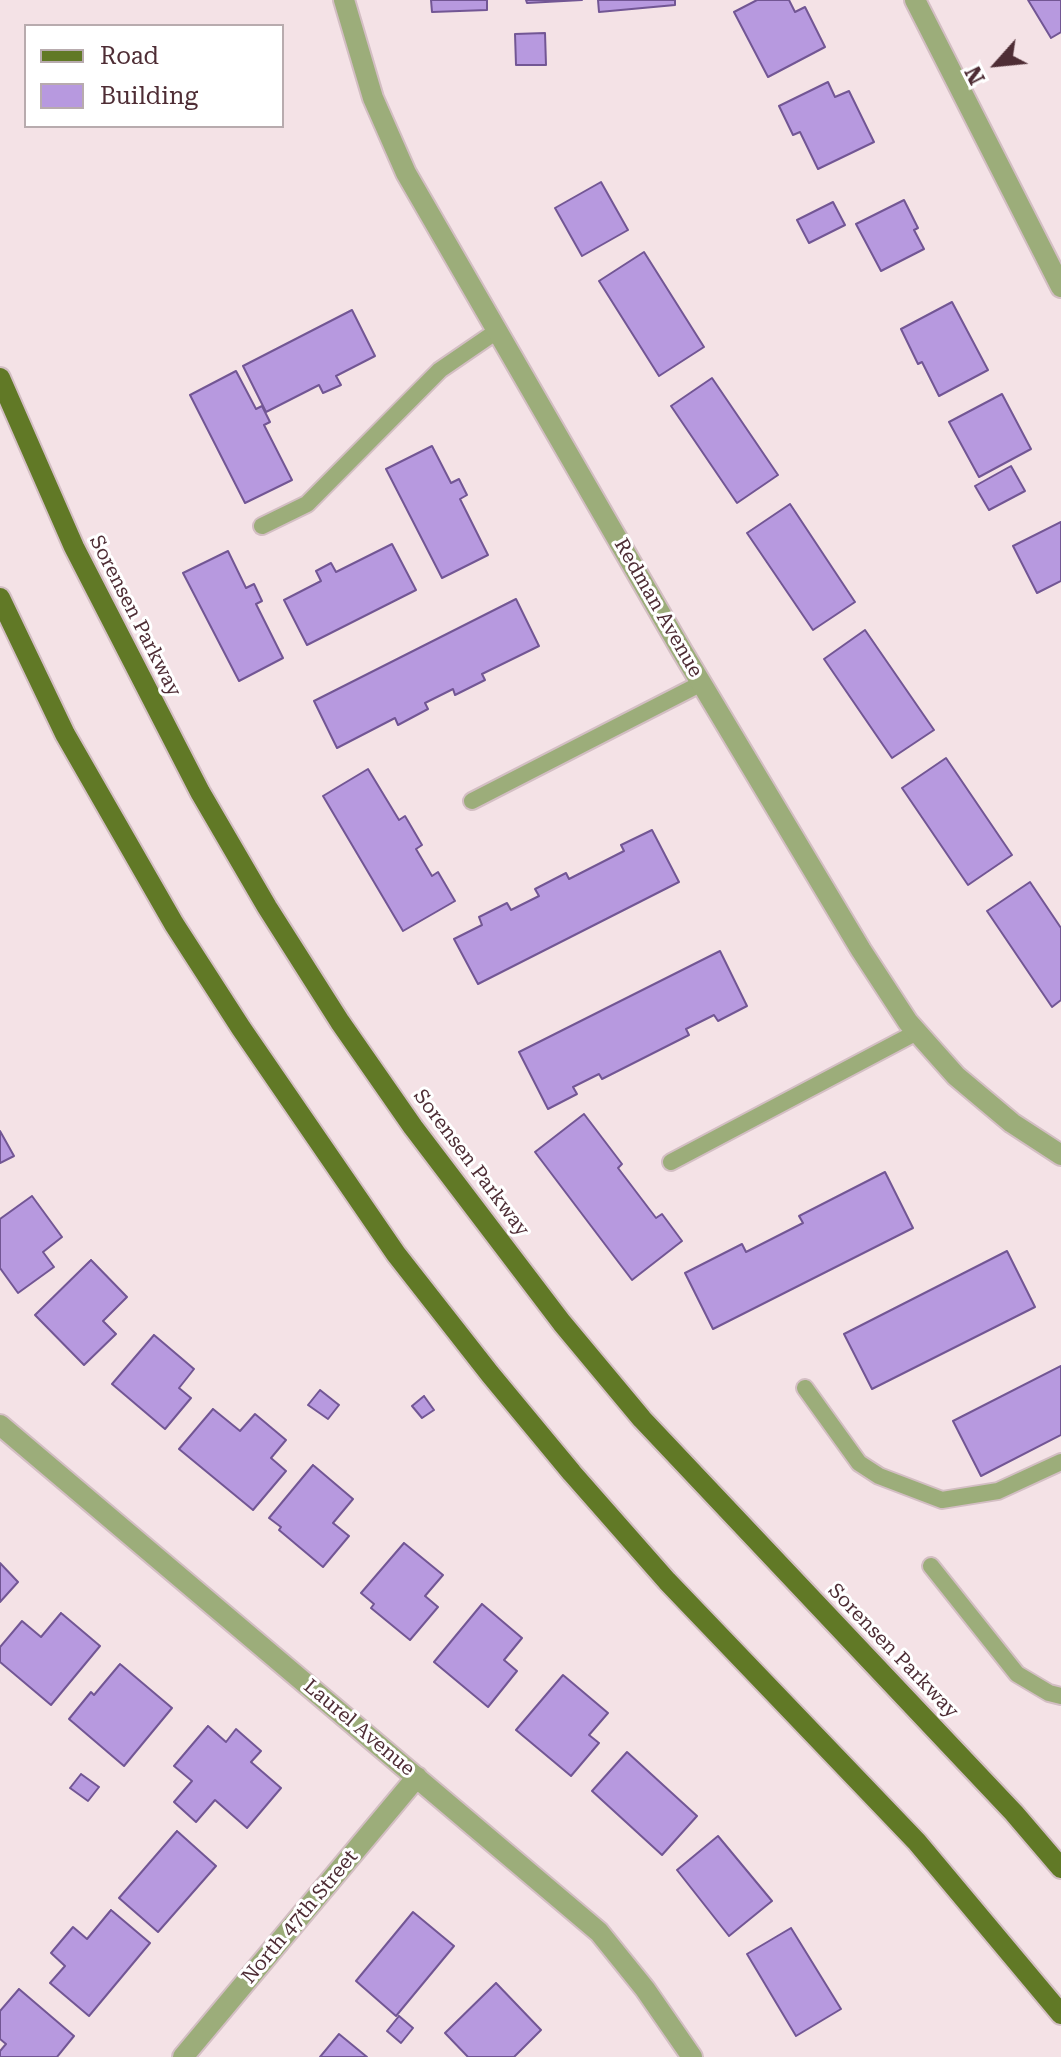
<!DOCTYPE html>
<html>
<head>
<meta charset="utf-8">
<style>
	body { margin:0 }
	#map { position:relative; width:1061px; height:2057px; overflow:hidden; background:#f4e2e6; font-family:"Roboto Serif",serif }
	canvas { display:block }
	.legend { position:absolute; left:24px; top:24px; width:260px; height:104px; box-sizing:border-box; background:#fff; border:2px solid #b8abae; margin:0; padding:10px 14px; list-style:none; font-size:24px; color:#4e2d35 }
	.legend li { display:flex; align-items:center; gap:16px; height:40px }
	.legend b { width:40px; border:2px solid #b8abae }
	.north { position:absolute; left:957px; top:24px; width:80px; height:80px; -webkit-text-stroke:6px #fff; paint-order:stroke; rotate:243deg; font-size:22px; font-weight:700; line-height:32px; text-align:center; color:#4e2d35 }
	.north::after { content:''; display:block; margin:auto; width:28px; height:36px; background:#4e2d35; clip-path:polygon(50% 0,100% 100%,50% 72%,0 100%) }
</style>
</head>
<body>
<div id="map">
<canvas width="1061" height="2057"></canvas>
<ul class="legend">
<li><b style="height:10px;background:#617926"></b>Road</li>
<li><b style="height:22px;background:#b799df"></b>Building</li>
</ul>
<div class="north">N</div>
</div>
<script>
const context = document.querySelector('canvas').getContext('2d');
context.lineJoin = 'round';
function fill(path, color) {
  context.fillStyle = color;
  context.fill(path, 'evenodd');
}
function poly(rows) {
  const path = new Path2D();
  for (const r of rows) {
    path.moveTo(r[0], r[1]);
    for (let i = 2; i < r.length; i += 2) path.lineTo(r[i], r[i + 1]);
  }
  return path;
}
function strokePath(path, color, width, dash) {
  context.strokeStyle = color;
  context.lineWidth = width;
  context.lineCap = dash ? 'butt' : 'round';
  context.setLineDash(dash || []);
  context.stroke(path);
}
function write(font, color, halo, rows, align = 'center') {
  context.font = font + ' "Roboto Serif",serif';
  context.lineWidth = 6;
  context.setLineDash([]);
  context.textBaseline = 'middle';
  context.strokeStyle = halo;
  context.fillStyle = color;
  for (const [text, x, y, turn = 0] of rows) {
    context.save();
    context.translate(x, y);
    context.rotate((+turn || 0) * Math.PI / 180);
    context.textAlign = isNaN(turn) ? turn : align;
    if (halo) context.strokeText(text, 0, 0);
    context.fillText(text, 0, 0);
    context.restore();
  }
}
const building = poly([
	[431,0,487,0,487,10,432,12,431,0],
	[526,0,582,0,527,3,526,0],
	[598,0,675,0,675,5,599,12,598,0],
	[757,0,789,0,795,12,805,7,825,47,768,77,734,12,757,0],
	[1028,0,1061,0,1061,32,1051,38,1028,0],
	[545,33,546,65,516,65,515,34,545,33],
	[828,82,835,97,849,91,874,142,818,169,800,132,793,135,779,106,828,82],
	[601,182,628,230,582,256,555,208,601,182],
	[904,200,918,228,914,230,924,249,881,271,856,224,904,200],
	[833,202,845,225,809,243,797,220,833,202],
	[644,252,704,347,659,376,599,281,644,252],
	[952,302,988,370,939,396,922,362,918,364,901,329,952,302],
	[352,310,375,356,336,376,341,385,323,393,319,385,266,412,243,366,352,310],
	[236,371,256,409,262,406,270,422,264,425,292,480,245,503,190,395,236,371],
	[712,378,778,475,737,503,671,406,712,378],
	[1002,394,1031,449,979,477,949,422,1002,394],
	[432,446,451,483,459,479,467,495,460,499,488,555,442,578,386,469,432,446],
	[1011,466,1025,491,989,510,975,486,1011,466],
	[790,504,855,602,813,630,747,533,790,504],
	[1061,522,1061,581,1037,593,1013,546,1061,522],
	[392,544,416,590,307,645,284,600,321,581,316,571,331,563,336,572,392,544],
	[228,551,246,588,254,584,262,601,256,604,283,658,239,681,183,573,228,551],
	[516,599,539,646,482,674,485,680,455,695,453,689,425,703,428,709,398,725,395,718,337,748,314,701,516,599],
	[865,630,934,730,892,758,824,659,865,630],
	[946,758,1012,855,968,885,902,788,946,758],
	[368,769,399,820,405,816,422,845,416,849,432,876,438,872,455,901,403,931,323,796,368,769],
	[652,830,679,882,478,984,454,939,482,925,479,917,507,903,511,910,539,896,535,889,566,873,569,879,624,851,621,845,652,830],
	[1030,882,1061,928,1061,1000,1052,1007,987,911,1030,882],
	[720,951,747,1006,718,1021,714,1015,686,1029,689,1035,602,1079,599,1074,573,1087,577,1094,548,1109,519,1052,720,951],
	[584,1114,622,1164,618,1168,656,1218,662,1214,682,1241,632,1280,535,1152,584,1114],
	[0,1131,14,1156,0,1163,0,1131],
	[885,1172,913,1228,713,1329,685,1273,742,1244,746,1252,803,1223,799,1216,885,1172],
	[32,1196,62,1237,43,1252,54,1267,18,1293,0,1268,0,1219,32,1196],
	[1007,1251,1035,1307,872,1389,844,1334,1007,1251],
	[91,1260,127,1297,103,1321,116,1334,84,1365,35,1315,91,1260],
	[154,1335,194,1369,179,1388,191,1398,165,1429,112,1384,154,1335],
	[1061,1366,1061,1435,981,1476,953,1421,1061,1366],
	[320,1390,339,1405,328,1419,308,1405,320,1390],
	[424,1396,434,1410,422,1418,412,1406,424,1396],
	[213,1409,240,1431,255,1414,286,1440,271,1458,286,1471,253,1510,179,1449,213,1409],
	[313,1465,353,1499,333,1523,349,1536,323,1567,279,1530,281,1527,269,1518,313,1465],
	[404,1543,443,1575,425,1596,438,1607,410,1640,371,1608,374,1604,361,1593,404,1543],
	[0,1563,18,1582,0,1602,0,1563],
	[482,1604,522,1638,504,1660,517,1671,488,1707,434,1662,482,1604],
	[61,1613,100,1646,51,1705,0,1662,0,1647,22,1621,41,1637,61,1613],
	[120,1664,172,1708,124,1766,69,1719,91,1692,94,1695,120,1664],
	[563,1675,608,1713,589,1735,599,1743,571,1776,516,1730,563,1675],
	[208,1726,226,1742,236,1729,261,1751,251,1762,281,1788,247,1828,215,1800,196,1822,174,1802,192,1781,174,1766,208,1726],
	[627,1752,697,1816,662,1855,592,1791,627,1752],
	[81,1774,99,1787,88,1801,70,1788,81,1774],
	[177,1831,216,1866,158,1932,119,1898,177,1831],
	[718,1836,772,1901,729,1936,677,1870,718,1836],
	[111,1910,150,1943,89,2016,50,1983,65,1966,51,1953,73,1927,87,1939,111,1910],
	[413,1912,454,1946,396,2016,356,1981,413,1912],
	[791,1928,841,2009,796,2036,747,1954,791,1928],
	[496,1983,541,2030,514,2057,468,2057,445,2033,496,1983],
	[19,1989,74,2036,57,2057,0,2057,0,2051,6,2044,0,2039,0,2011,19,1989],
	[399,2016,413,2028,401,2043,387,2031,399,2016],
	[339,2034,367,2057,320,2057,339,2034]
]);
fill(building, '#b799df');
strokePath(building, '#725694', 2);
const service = poly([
	[262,526,307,504,440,370,497,331],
	[472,801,702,683],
	[671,1162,917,1032],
	[805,1388,859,1463,879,1476,942,1500,998,1491,1061,1462],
	[931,1566,1017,1674,1049,1693,1061,1696]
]);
const minor = poly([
	[915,0,1061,287],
	[0,1425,599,1932,645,1989,692,2057],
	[183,2057,417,1777]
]);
const tertiary = poly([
	[344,0,373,98,406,173,682,651,861,950,908,1022,956,1076,1012,1123,1061,1155]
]);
const primary = poly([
	[0,378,74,547,200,792,267,907,340,1022,413,1127,562,1323,642,1419,1014,1813,1061,1868],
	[0,598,65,734,174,924,241,1028,396,1254,490,1374,572,1473,667,1581,917,1842,1061,2014]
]);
strokePath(service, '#d3bec3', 20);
strokePath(minor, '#d3bec3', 24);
strokePath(tertiary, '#d3bec3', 24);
strokePath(primary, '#d3bec3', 24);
strokePath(service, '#9cad7a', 16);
strokePath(minor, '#9cad7a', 20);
strokePath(tertiary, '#9cad7a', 20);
strokePath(primary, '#617926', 20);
write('20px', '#4e2d35', '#fff', [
	["Redman Avenue",658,608,60],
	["Sorensen Parkway",135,616,63],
	["Sorensen Parkway",471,1163,53],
	["Sorensen Parkway",893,1651,46],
	["Laurel Avenue",359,1728,40],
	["North 47th Street",300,1917,-50]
]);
</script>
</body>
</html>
